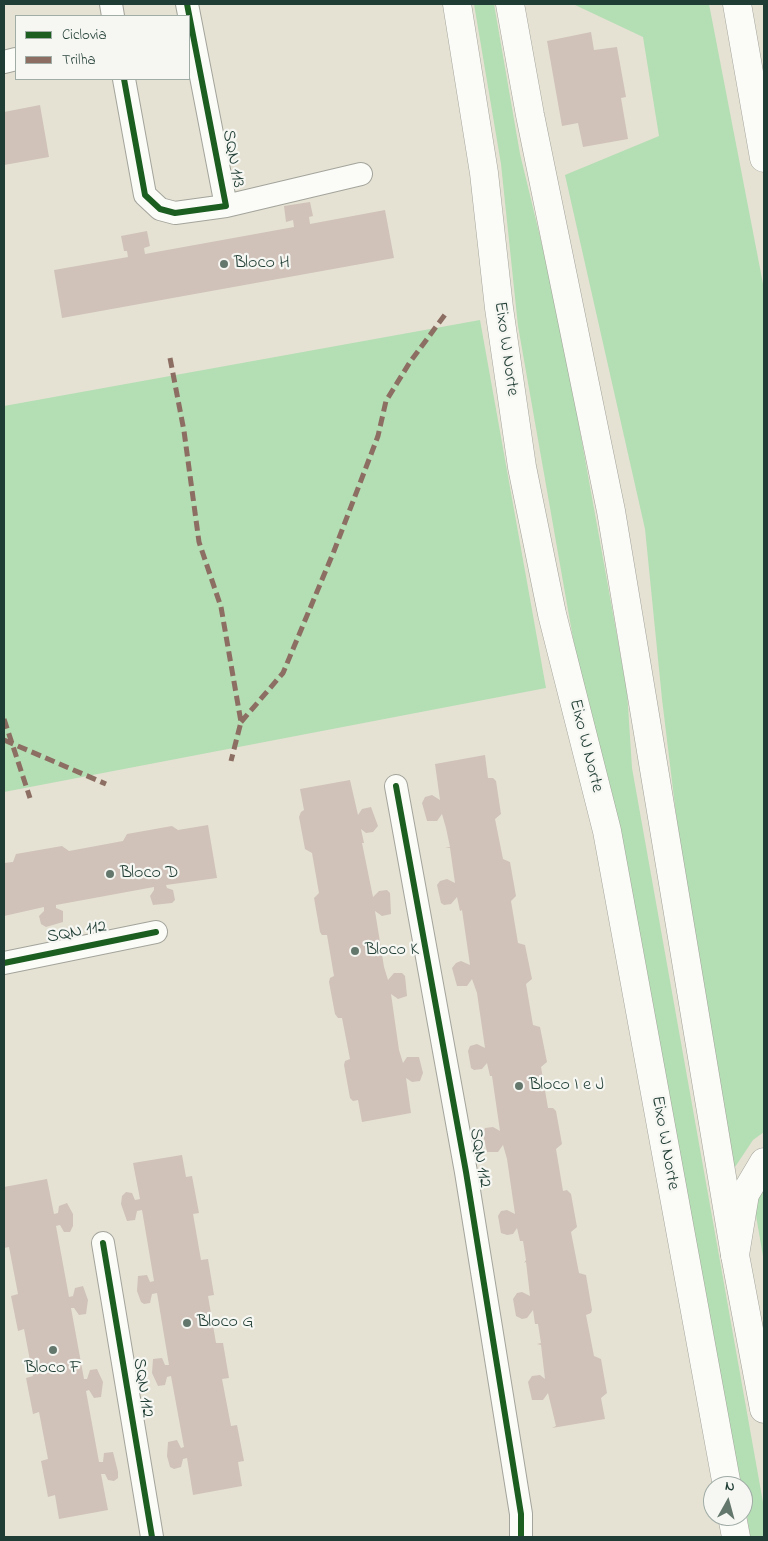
<!DOCTYPE html>
<html>
<head>
<meta charset="utf-8">
<style>
	body { margin:0 }
	#map { position:relative; width:768px; height:1541px; overflow:hidden; background:#e5e2d3; font-family:"Indie Flower",sans-serif }
	canvas { display:block }
	.frame { position:absolute; inset:0; border:5px solid #1f3d34; pointer-events:none }
	.legend { position:absolute; left:15px; top:15px; width:175px; height:65px; box-sizing:border-box; background:#f6f6f2; border:1px solid #a0aca6; margin:0; padding:6px 9px; list-style:none; font-size:15px; color:#1f3d34 }
	.legend li { display:flex; align-items:center; gap:10px; height:25px }
	.legend b { width:25px; border:1px solid #a0aca6 }
	.north { position:absolute; left:703px; top:1476px; width:50px; height:50px; box-sizing:border-box; background:#f6f6f2; border:1px solid #a0aca6; border-radius:50%; rotate:7deg; font-size:14px; font-weight:700; line-height:20px; text-align:center; color:#1f3d34 }
	.north::after { content:''; display:block; margin:auto; width:18px; height:22px; background:#64776c; clip-path:polygon(50% 0,100% 100%,50% 72%,0 100%) }
</style>
</head>
<body>
<div id="map">
<canvas width="768" height="1541"></canvas>
<div class="frame"></div>
<ul class="legend">
<li><b style="height:6px;background:#1b5e20"></b>Ciclovia</li>
<li><b style="height:6px;background:#8d6e63"></b>Trilha</li>
</ul>
<div class="north">N</div>
</div>
<script>
const context = document.querySelector('canvas').getContext('2d');
context.lineJoin = 'round';
function fill(path, color) {
  context.fillStyle = color;
  context.fill(path, 'evenodd');
}
function poly(rows) {
  const path = new Path2D();
  for (const r of rows) {
    path.moveTo(r[0], r[1]);
    for (let i = 2; i < r.length; i += 2) path.lineTo(r[i], r[i + 1]);
  }
  return path;
}
function strokePath(path, color, width, dash) {
  context.strokeStyle = color;
  context.lineWidth = width;
  context.lineCap = dash ? 'butt' : 'round';
  context.setLineDash(dash || []);
  context.stroke(path);
}
function write(font, color, halo, rows, align = 'center') {
  context.font = font + ' "Indie Flower",sans-serif';
  context.lineWidth = 4.5;
  context.setLineDash([]);
  context.textBaseline = 'middle';
  context.strokeStyle = halo;
  context.fillStyle = color;
  for (const [text, x, y, turn = 0] of rows) {
    context.save();
    context.translate(x, y);
    context.rotate((+turn || 0) * Math.PI / 180);
    context.textAlign = isNaN(turn) ? turn : align;
    if (halo) context.strokeText(text, 0, 0);
    context.fillText(text, 0, 0);
    context.restore();
  }
}
fill(poly([
	[474,4,494,4,520,154,559,315,627,691,632,768,764,1508,764,1537,750,1537,743,1486,741,1486,652,1007,577,661,518,326,501,164],
	[573,4,709,4,764,289,764,1132,753,1140,731,1173,693,954,662,699,645,529,565,175,659,136,643,37],
	[480,320,546,688,4,792,4,406],
	[764,1180,764,1262,754,1204]
]), '#b4deb4');
fill(poly([
	[591,32,594,50,617,47,626,97,621,98,628,139,583,147,578,123,562,126,547,41],
	[40,105,49,157,4,165,4,112],
	[310,202,313,216,309,217,310,224,385,210,394,258,62,318,54,270,128,257,127,251,124,251,121,236,147,231,150,246,144,248,145,254,294,227,293,220,286,222,284,206],
	[485,755,488,778,493,778,496,781,501,814,495,819,503,859,510,862,516,896,511,901,518,943,525,945,532,979,526,984,533,1025,540,1027,547,1062,541,1067,548,1108,553,1108,556,1111,562,1144,556,1149,563,1191,567,1190,571,1194,577,1227,571,1232,579,1273,586,1275,592,1310,591,1313,586,1315,594,1356,601,1359,607,1393,601,1398,605,1419,552,1428,556,1426,548,1393,543,1400,532,1400,528,1382,532,1376,540,1375,545,1379,541,1345,537,1344,541,1343,538,1324,535,1324,533,1310,527,1318,522,1319,516,1316,513,1299,517,1293,522,1292,530,1296,526,1262,524,1263,526,1260,523,1241,520,1241,517,1228,513,1234,507,1235,501,1233,498,1216,501,1211,507,1210,515,1214,507,1159,503,1145,498,1152,487,1152,483,1134,485,1128,493,1127,500,1131,492,1076,490,1076,487,1063,482,1069,474,1070,471,1068,468,1051,470,1046,477,1044,485,1048,477,993,472,979,467,986,457,986,452,968,456,963,461,961,470,965,462,910,460,911,457,897,451,904,444,905,441,903,437,885,440,881,447,879,455,883,450,848,445,848,450,847,446,828,442,814,437,821,427,821,422,803,425,797,432,795,440,800,435,764],
	[350,780,358,815,362,809,371,807,378,826,373,832,366,833,361,829,364,843,362,843,373,897,379,891,387,890,390,893,391,914,382,916,375,911,384,967,388,980,394,973,402,973,405,976,407,996,398,999,391,994,399,1050,403,1063,407,1057,419,1057,423,1073,420,1081,412,1082,406,1078,411,1113,362,1122,358,1100,353,1101,350,1098,344,1065,345,1061,350,1059,342,1018,338,1018,335,1014,329,982,330,978,334,976,327,935,322,935,320,932,314,898,319,893,312,853,305,849,299,817,301,812,304,810,300,789],
	[208,825,217,878,166,885,167,888,173,890,175,900,172,903,153,905,150,896,154,890,154,887,56,905,56,908,63,911,63,922,46,927,41,924,39,916,44,911,44,907,4,916,4,863,13,862,16,854,62,846,69,851,123,841,127,834,172,826,178,830],
	[182,1155,186,1177,192,1176,199,1213,193,1214,201,1260,208,1259,214,1295,208,1296,216,1343,223,1343,229,1378,222,1379,231,1426,237,1425,244,1461,238,1462,242,1486,193,1495,187,1458,183,1459,181,1467,174,1469,170,1467,167,1456,168,1442,177,1440,181,1448,184,1447,171,1376,167,1377,165,1385,158,1386,152,1373,153,1359,162,1358,165,1365,169,1365,157,1293,152,1294,150,1303,144,1304,141,1302,137,1291,138,1276,147,1275,150,1282,154,1281,142,1210,137,1211,135,1220,127,1221,121,1204,122,1196,126,1192,132,1193,135,1200,140,1199,133,1163],
	[47,1179,54,1214,58,1213,59,1206,67,1203,73,1214,73,1226,70,1232,64,1232,60,1225,56,1226,69,1297,73,1296,75,1288,83,1286,88,1300,86,1314,79,1315,74,1308,71,1308,84,1379,87,1379,90,1370,97,1369,103,1382,101,1397,94,1398,89,1390,86,1391,99,1462,103,1462,104,1453,113,1452,118,1472,118,1478,114,1481,108,1480,105,1474,101,1474,108,1510,59,1519,55,1495,48,1497,41,1461,48,1459,39,1412,33,1414,26,1378,33,1376,24,1329,18,1331,11,1296,18,1294,9,1247,4,1248,4,1187]
]), '#d0c2b9');
const minor = poly([
	[111,4,113,16],
	[4,62,16,59],
	[124,79,145,195,160,209,175,213,226,206,187,4],
	[226,206,361,174],
	[396,786,466,1172,521,1514,521,1537],
	[4,963,156,932],
	[103,1243,152,1537]
]);
const primary = poly([
	[457,4,484,173,499,308,522,467,552,614,607,831,727,1486],
	[510,4,530,115,611,511,735,1255,764,1409],
	[732,1516,736,1537]
]);
const trunk = poly([
	[737,4,764,158],
	[735,1255,745,1194,764,1162]
]);
strokePath(minor, '#a3a49b', 24);
strokePath(primary, '#a3a49b', 29);
strokePath(trunk, '#a3a49b', 29);
strokePath(minor, '#fbfbf8', 22);
strokePath(primary, '#fbfbf8', 28);
strokePath(trunk, '#fbfbf8', 28);
strokePath(poly([
	[170,358,184,431,199,542,221,607,241,722,231,761],
	[4,719,30,798],
	[241,722,283,673,334,551,378,436,386,401,410,362,447,312],
	[4,740,106,784]
]), '#8d6e63', 5, [10, 5]);
strokePath(poly([
	[124,79,145,195,160,209,175,213,226,206,187,4],
	[396,786,466,1172,521,1514,521,1537],
	[4,963,156,932],
	[103,1243,152,1537]
]), '#1b5e20', 6);
for (const [x, y, r, color] of [
	[224,264,5,"#64776c"],
	[110,874,5,"#64776c"],
	[355,951,5,"#64776c"],
	[519,1086,5,"#64776c"],
	[187,1323,5,"#64776c"],
	[53,1350,5,"#64776c"]
]) {
  const dot = new Path2D();
  dot.arc(x, y, r, 0, 2 * Math.PI);
  context.fillStyle = color;
  context.fill(dot);
  strokePath(dot, '#f6f6f2', 2);
}
write('18px', '#1f3d34', '#f6f6f2', [
	["SQN 113",232,159,79],
	["Eixo W Norte",505,349,82],
	["Eixo W Norte",585,746,76],
	["SQN 112",77,933,-11],
	["Eixo W Norte",664,1143,80],
	["SQN 112",479,1158,80],
	["SQN 112",142,1388,81]
]);
write('18px', '#1f3d34', '#f6f6f2', [
	["Bloco H",234,264],
	["Bloco D",120,874],
	["Bloco K",365,951],
	["Bloco I e J",529,1086],
	["Bloco G",197,1323],
	["Bloco F",53,1369,"center"]
], 'left');
</script>
</body>
</html>
